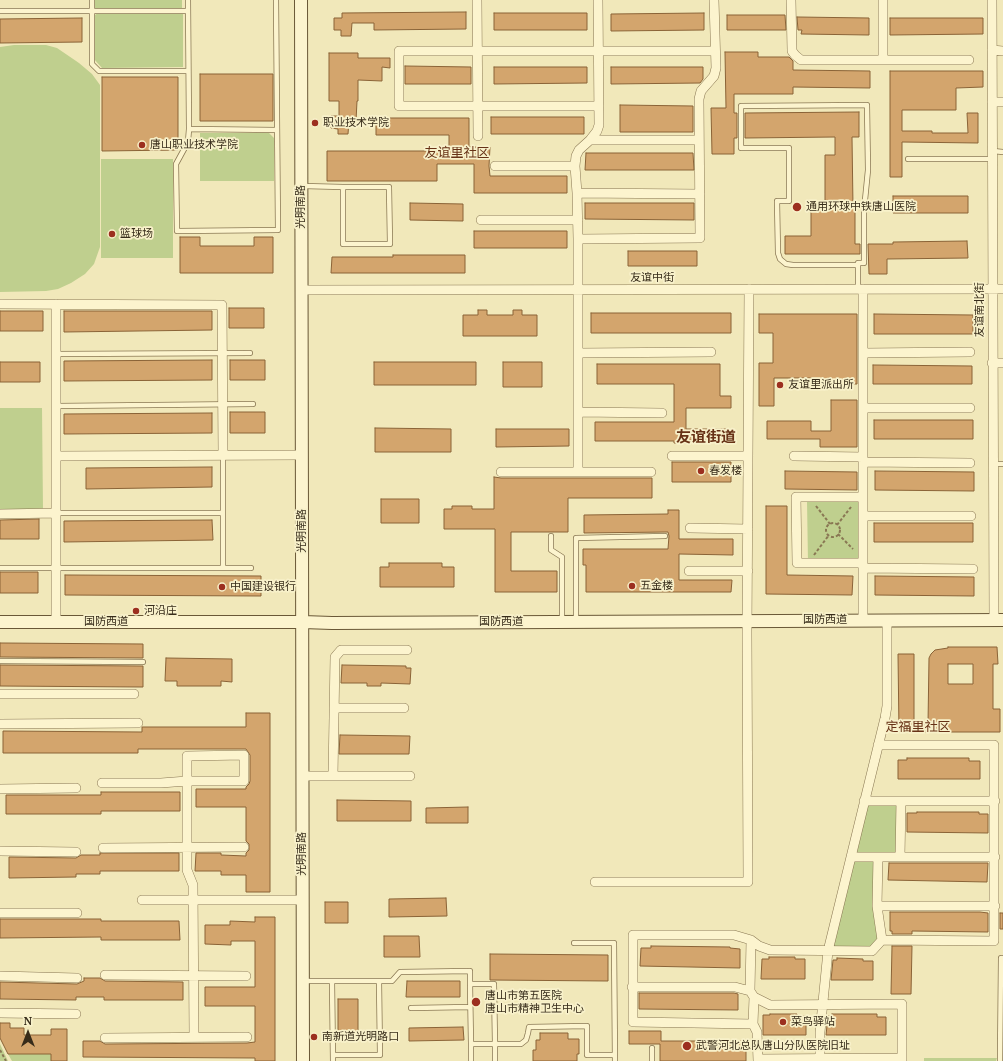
<!DOCTYPE html>
<html>
<head>
<meta charset="utf-8">
<style>
	body { margin:0 }
	#map { position:relative; width:1003px; height:1061px; overflow:hidden; background:#f1e8ba; font-family:"PT Serif",serif }
	canvas { display:block }
	.north { position:absolute; left:8px; top:1013px; width:40px; height:40px; -webkit-text-stroke:3px #f8f1ca; paint-order:stroke; rotate:0deg; font-size:11px; font-weight:700; line-height:16px; text-align:center; color:#372c1a }
	.north::after { content:''; display:block; margin:auto; width:14px; height:18px; background:#372c1a; clip-path:polygon(50% 0,100% 100%,50% 72%,0 100%) }
</style>
</head>
<body>
<div id="map">
<canvas width="1003" height="1061"></canvas>
<div class="north">N</div>
</div>
<script>
const context = document.querySelector('canvas').getContext('2d');
context.lineJoin = 'round';
function fill(path, color) {
  context.fillStyle = color;
  context.fill(path, 'evenodd');
}
function poly(rows) {
  const path = new Path2D();
  for (const r of rows) {
    if (r.length === 3) {
      path.moveTo(r[0] + r[2], r[1]);
      path.arc(r[0], r[1], r[2], 0, 2 * Math.PI);
      continue;
    }
    path.moveTo(r[0], r[1]);
    for (let i = 2; i < r.length; i += 2) path.lineTo(r[i], r[i + 1]);
  }
  return path;
}
function strokePath(path, color, width, dash) {
  context.strokeStyle = color;
  context.lineWidth = width;
  context.lineCap = dash ? 'butt' : 'round';
  context.setLineDash(dash || []);
  context.stroke(path);
}
function write(font, color, halo, rows, align = 'center') {
  context.font = font + ' "PT Serif","Noto Sans SC",serif';
  context.lineWidth = 3.5;
  context.setLineDash([]);
  context.textBaseline = 'middle';
  context.strokeStyle = halo;
  context.fillStyle = color;
  for (const [text, x, y, turn = 0] of rows) {
    context.save();
    context.translate(x, y);
    context.rotate((+turn || 0) * Math.PI / 180);
    context.textAlign = isNaN(turn) ? turn : align;
    if (halo) context.strokeText(text, 0, 0);
    context.fillText(text, 0, 0);
    context.restore();
  }
}
fill(poly([
	[94,0,182,0,182,10,97,10,94,8],
	[98,13,183,13,183,67,102,68,94,59,95,15],
	[14,45,46,45,57,48,79,63,92,74,100,85,100,247,94,264,85,274,71,283,58,289,46,291,0,292,0,47],
	[200,133,269,133,274,138,274,181,200,181],
	[101,159,173,159,173,258,101,258],
	[0,408,42,408,43,510,0,510],
	[807,501,858,501,859,561,808,562],
	[867,803,899,803,898,855,855,855],
	[853,860,875,860,878,938,870,948,832,948],
	[0,1044,8,1061,0,1061],
	[8,1054,51,1054,51,1061,12,1061],
	[924,1058,997,1058,996,1061,924,1061]
]), '#bfcf8e');
const building = poly([
	[466,12,466,29,374,30,374,23,352,23,351,36,341,36,341,30,334,30,334,18,342,18,342,13,466,12],
	[494,13,587,13,587,30,494,30,494,13],
	[704,13,704,30,611,31,611,14,704,13],
	[727,15,785,15,786,30,727,30,727,15],
	[797,17,869,18,869,35,801,34,802,30,798,30,797,17],
	[82,18,82,42,0,43,0,19,82,18],
	[890,18,983,18,983,34,890,35,890,18],
	[725,52,758,52,758,57,789,57,793,61,793,70,870,71,870,88,793,87,793,94,734,94,734,113,737,113,737,138,734,138,734,154,712,154,711,108,726,108,725,52],
	[329,53,358,53,358,58,390,58,390,68,382,67,382,81,358,80,358,101,357,101,356,121,349,121,348,134,338,134,338,129,331,128,331,116,339,116,339,101,329,101,329,53],
	[405,66,471,67,471,84,405,84,405,66],
	[494,67,587,67,587,83,494,84,494,67],
	[611,67,703,67,703,79,700,83,611,84,611,67],
	[890,71,983,71,983,87,956,88,956,110,902,110,902,131,932,131,932,133,968,133,967,113,978,113,978,143,902,142,902,177,890,177,890,71],
	[200,74,273,74,273,121,200,121,200,74],
	[102,77,178,77,178,150,102,151,102,77],
	[620,105,693,106,693,132,620,132,620,105],
	[859,112,859,137,852,137,853,207,855,207,855,244,860,244,860,254,785,254,785,236,811,236,811,206,825,206,825,155,835,155,835,137,745,138,745,113,859,112],
	[491,117,584,117,584,134,491,134,491,117],
	[376,118,469,118,469,147,490,147,489,166,490,176,567,176,567,193,474,193,474,164,437,164,437,181,327,181,327,151,449,151,449,135,376,135,376,118],
	[586,153,693,153,694,170,585,170,586,153],
	[893,196,968,196,968,213,893,213,893,196],
	[410,203,463,204,463,221,410,220,410,203],
	[585,203,694,203,694,220,585,219,585,203],
	[474,231,567,231,567,248,474,248,474,231],
	[180,237,200,237,200,246,254,246,254,237,273,237,273,273,180,273,180,237],
	[967,241,968,258,887,259,887,274,869,274,868,244,893,244,893,242,967,241],
	[628,251,697,251,697,266,628,266,628,251],
	[393,255,465,255,465,273,331,273,332,257,393,257,393,255],
	[229,308,264,308,264,328,229,328,229,308],
	[478,310,487,310,487,315,513,315,513,310,522,310,522,315,537,315,537,336,463,336,463,315,478,315,478,310],
	[0,311,43,311,43,331,0,331,0,311],
	[64,311,212,311,212,330,64,332,64,311],
	[591,313,731,313,731,333,591,333,591,313],
	[759,314,857,314,857,384,812,384,812,378,774,378,774,406,759,406,759,363,773,363,773,333,759,333,759,314],
	[874,314,973,315,973,334,874,334,874,314],
	[212,360,212,380,64,381,64,361,212,360],
	[230,360,265,360,265,380,230,380,230,360],
	[0,362,40,362,40,382,0,382,0,362],
	[374,362,476,362,476,385,374,385,374,362],
	[503,362,542,362,542,387,503,387,503,362],
	[597,364,720,364,720,396,731,396,731,408,686,408,686,429,726,429,726,440,686,440,686,443,674,443,674,441,595,441,595,422,674,422,674,384,597,384,597,364],
	[873,365,972,366,972,384,873,384,873,365],
	[831,400,857,400,857,447,820,447,820,439,767,439,767,421,811,421,811,431,831,431,831,400],
	[230,412,265,412,265,433,230,433,230,412],
	[212,413,212,433,64,434,64,414,212,413],
	[874,420,973,420,973,439,874,439,874,420],
	[375,428,451,429,451,452,375,452,375,428],
	[496,429,569,429,569,446,496,447,496,429],
	[672,462,731,462,731,482,672,482,672,462],
	[212,467,212,487,86,489,86,468,212,467],
	[785,471,857,472,857,490,785,489,785,471],
	[875,471,974,472,974,491,875,490,875,471],
	[494,477,501,478,652,478,652,498,568,498,568,532,511,532,511,571,557,571,557,592,495,592,495,529,444,529,444,509,452,509,452,506,472,506,472,509,494,509,494,477],
	[381,499,419,499,419,523,381,523,381,499],
	[766,506,787,506,787,575,853,576,852,595,766,594,766,506],
	[668,510,679,510,679,539,733,539,733,555,679,554,679,580,732,580,731,592,586,592,586,565,583,565,583,549,668,549,669,536,668,532,584,533,584,515,668,514,668,510],
	[39,519,39,539,0,539,0,520,39,519],
	[212,520,213,540,64,542,64,521,212,520],
	[874,523,973,523,973,542,874,542,874,523],
	[389,563,442,563,442,567,454,567,454,587,380,587,380,567,389,567,389,563],
	[0,572,38,572,38,593,0,593,0,572],
	[65,575,261,576,261,596,65,595,65,575],
	[875,576,974,577,974,596,875,595,875,576],
	[0,643,143,644,143,658,0,657,0,643],
	[948,647,997,647,998,664,993,664,993,709,1000,709,1000,732,899,732,898,654,914,654,914,724,928,724,929,658,931,654,935,650,948,648,948,647],
	[948,664,973,664,973,684,948,684,948,664],
	[166,658,232,659,232,682,221,681,221,686,177,686,177,681,165,681,166,658],
	[0,665,143,666,143,687,0,686,0,665],
	[342,665,406,666,406,668,411,668,410,684,381,683,381,686,367,686,367,683,341,683,342,665],
	[246,713,270,713,270,892,246,892,246,875,221,875,221,871,195,871,196,853,221,853,221,855,246,856,246,853,249,850,249,844,246,841,246,807,196,807,196,789,246,789,246,787,249,784,250,781,250,755,246,749,138,749,138,753,3,753,3,731,142,732,142,727,246,727,246,713],
	[340,735,410,736,409,754,339,754,340,735],
	[907,758,969,758,969,761,980,761,980,779,898,779,898,760,907,760,907,758],
	[101,792,180,792,180,811,101,811,101,814,6,814,6,795,101,795,101,792],
	[337,800,411,801,411,821,337,821,337,800],
	[468,807,468,823,426,823,426,808,468,807],
	[917,812,979,812,979,814,988,814,988,833,907,832,907,813,917,813,917,812],
	[100,853,179,853,179,871,100,871,100,874,76,874,76,877,9,878,9,857,76,858,81,855,100,855,100,853],
	[889,863,988,863,987,882,888,880,889,863],
	[446,898,447,916,389,917,389,899,446,898],
	[325,902,348,902,348,923,325,923,325,902],
	[890,912,980,912,988,913,988,932,912,931,912,934,892,934,892,931,890,931,890,912],
	[1000,913,1003,913,1003,929,1000,929,1000,913],
	[255,917,275,917,275,1061,255,1061,255,1058,83,1057,83,1041,100,1041,105,1044,247,1043,255,1042,255,1006,205,1006,205,987,255,987,255,941,231,941,231,945,205,944,205,925,230,925,230,921,255,922,255,917],
	[0,919,101,919,101,921,179,921,180,940,101,940,101,937,0,938,0,919],
	[384,936,419,936,420,957,384,957,384,936],
	[651,946,730,947,730,948,740,949,740,968,640,966,641,948,651,948,651,946],
	[892,946,912,946,911,994,891,994,892,946],
	[490,954,608,955,608,981,490,980,490,954],
	[769,957,795,957,795,959,805,959,805,979,761,979,762,959,769,959,769,957],
	[837,958,863,959,863,961,873,961,873,980,831,980,833,960,837,960,837,958],
	[84,978,100,978,105,981,183,982,183,1000,104,1000,104,997,76,997,76,1000,0,999,0,982,77,984,84,981,84,978],
	[407,981,460,981,460,997,406,997,407,981],
	[639,993,734,993,738,994,738,1010,639,1009,639,993],
	[338,999,358,999,358,1033,338,1033,338,999],
	[770,1014,797,1014,797,1016,806,1016,806,1035,763,1035,763,1015,770,1015,770,1014],
	[832,1014,877,1014,877,1017,886,1017,886,1035,826,1035,828,1016,832,1016,832,1014],
	[0,1023,10,1023,10,1028,24,1028,24,1035,51,1035,51,1029,67,1029,67,1061,51,1061,51,1054,8,1054,0,1038,0,1023],
	[463,1027,464,1040,409,1041,409,1028,463,1027],
	[629,1031,661,1031,661,1041,742,1041,742,1046,746,1046,746,1061,660,1061,660,1044,629,1044,629,1031],
	[540,1033,568,1033,568,1039,579,1039,579,1054,577,1054,577,1061,533,1061,533,1050,536,1050,536,1040,540,1040,540,1033]
]);
fill(building, '#d3a56d');
strokePath(building, '#8a6337', 1);
const lane = poly([
	[92,0,92,64,99,71,188,71],
	[188,0,189,129,188,142,176,164,177,231,278,230,276,0],
	[0,11,188,11],
	[189,129,277,130],
	[993,151,1003,152],
	[908,159,993,159],
	[303,186,343,187,389,187,390,244,343,244,343,187],
	[858,265,793,265,786,264,780,259,778,253,777,201,789,201,789,148,741,148,741,106,867,105,868,170,864,210,864,263,858,263,858,289],
	[56,354,250,353],
	[56,406,253,404],
	[223,455,223,568],
	[993,464,1003,464],
	[56,513,223,513],
	[551,536,551,550,562,557,562,622],
	[0,568,251,568],
	[576,622,576,538,665,536],
	[0,661,143,662],
	[574,943,614,943,615,1061],
	[303,981,392,981,400,972,470,971,470,984],
	[332,981,333,1061],
	[411,1008,470,1007],
	[471,1044,471,1061],
	[652,1048,652,1061],
	[333,1055,380,1055,379,981],
	[495,1061,495,1044,494,984,470,984,471,1044,521,1044,526,1040,528,1033,529,1027,587,1026,587,1055,615,1055],
	[1000,1061,1001,958,1003,958]
]);
const street = poly([
	[477,0,478,136],
	[791,0,792,51,795,55,801,60,969,60],
	[883,0,883,60],
	[992,0,994,620],
	[992,50,1003,51],
	[992,102,1003,102],
	[599,106,399,106,399,51,715,51],
	[590,140,699,140],
	[495,166,575,166],
	[577,193,700,194],
	[481,220,578,220],
	[578,239,700,238,699,99,701,91,714,76,716,68,714,0],
	[863,289,863,620],
	[301,290,1003,289],
	[0,304,222,305,223,455],
	[578,353,711,352],
	[863,353,970,352],
	[992,363,1003,363],
	[863,408,970,408],
	[578,412,662,413],
	[56,456,302,455],
	[672,456,748,456],
	[794,456,863,457],
	[863,462,970,463],
	[501,472,651,472],
	[578,472,578,239,577,193,575,166,576,156,579,150,590,140,597,131,599,125,598,0],
	[863,497,796,497,797,563,863,563],
	[0,514,56,513],
	[863,516,971,516],
	[690,528,748,529],
	[863,568,973,569],
	[689,571,748,571],
	[56,622,56,304],
	[0,694,134,694],
	[334,708,404,708],
	[0,724,138,723],
	[878,745,994,745,994,941,882,940],
	[302,776,410,776],
	[333,776,335,657,341,650,407,650],
	[102,783,161,783,187,781,244,781,244,755,187,756,187,870,193,885,194,1037],
	[0,789,76,788],
	[864,801,995,801],
	[103,848,244,847],
	[0,851,76,852],
	[851,857,995,857],
	[900,857,901,801],
	[595,882,748,882,747,633,749,289],
	[142,900,302,900],
	[877,906,995,906],
	[0,913,77,913],
	[751,940,750,991,754,997,753,1024],
	[105,975,246,976],
	[0,976,77,978],
	[632,987,735,987,750,991],
	[754,997,770,1005,902,1004,902,1061],
	[0,1013,76,1014],
	[105,1038,247,1037],
	[758,1059,902,1058],
	[758,1061,757,1032,753,1024,633,1022,633,935,734,935,751,940,759,946,770,950,872,951,882,940,877,906,878,857],
	[820,1061,820,1032,828,951,885,718,887,706,887,620]
]);
const secondary = poly([
	[301,0,303,1061],
	[0,622,303,622,332,623,1003,620]
]);
strokePath(lane, '#897753', 6);
strokePath(street, '#897753', 10);
strokePath(secondary, '#6a5837', 14);
strokePath(poly([
	[816,506,830,524],
	[833,530,7],
	[837,525,851,507],
	[838,534,853,549],
	[814,555,829,535],
	[0,1050,6,1061]
]), '#897753', 2, [3, 2]);
strokePath(lane, '#fcf4ce', 4.5);
strokePath(street, '#fcf4ce', 9);
strokePath(secondary, '#fcf4ce', 12);
for (const [x, y, r, color] of [
	[315,123,4,"#9c2f1f"],
	[142,145,4,"#9c2f1f"],
	[797,207,5,"#9c2f1f"],
	[112,234,4,"#9c2f1f"],
	[780,385,4,"#9c2f1f"],
	[701,471,4,"#9c2f1f"],
	[632,586,4,"#9c2f1f"],
	[222,587,4,"#9c2f1f"],
	[136,611,4,"#9c2f1f"],
	[476,1002,5,"#9c2f1f"],
	[783,1022,4,"#9c2f1f"],
	[314,1037,4,"#9c2f1f"],
	[687,1046,5,"#9c2f1f"]
]) {
  const dot = new Path2D();
  dot.arc(x, y, r, 0, 2 * Math.PI);
  context.fillStyle = color;
  context.fill(dot);
  strokePath(dot, '#f8f1ca', 1.5);
}
write('11px', '#372c1a', '#f8f1ca', [
	["职业技术学院",323,123],
	["唐山职业技术学院",150,145],
	["通用环球中铁唐山医院",806,207],
	["篮球场",120,234],
	["友谊里派出所",788,385],
	["春发楼",709,471],
	["五金楼",640,586],
	["中国建设银行",230,587],
	["河沿庄",144,611],
	["唐山市第五医院",485,996],
	["唐山市精神卫生中心",485,1009],
	["菜鸟驿站",791,1022],
	["南新道光明路口",322,1037],
	["武警河北总队唐山分队医院旧址",696,1046]
], 'left');
write('11px', '#372c1a', '#f8f1ca', [
	["光明南路",301,207,-90],
	["友谊中街",652,278],
	["友谊南北街",980,310,-90],
	["光明南路",302,531,-90],
	["国防西道",825,620],
	["国防西道",106,622],
	["国防西道",501,622],
	["光明南路",302,854,-90]
]);
write('13px', '#673216', '#f8f1ca', [
	["友谊里社区",457,153],
	["定福里社区",918,727]
]);
write('bold 15px', '#673216', '#f8f1ca', [
	["友谊街道",706,438]
]);
</script>
</body>
</html>
